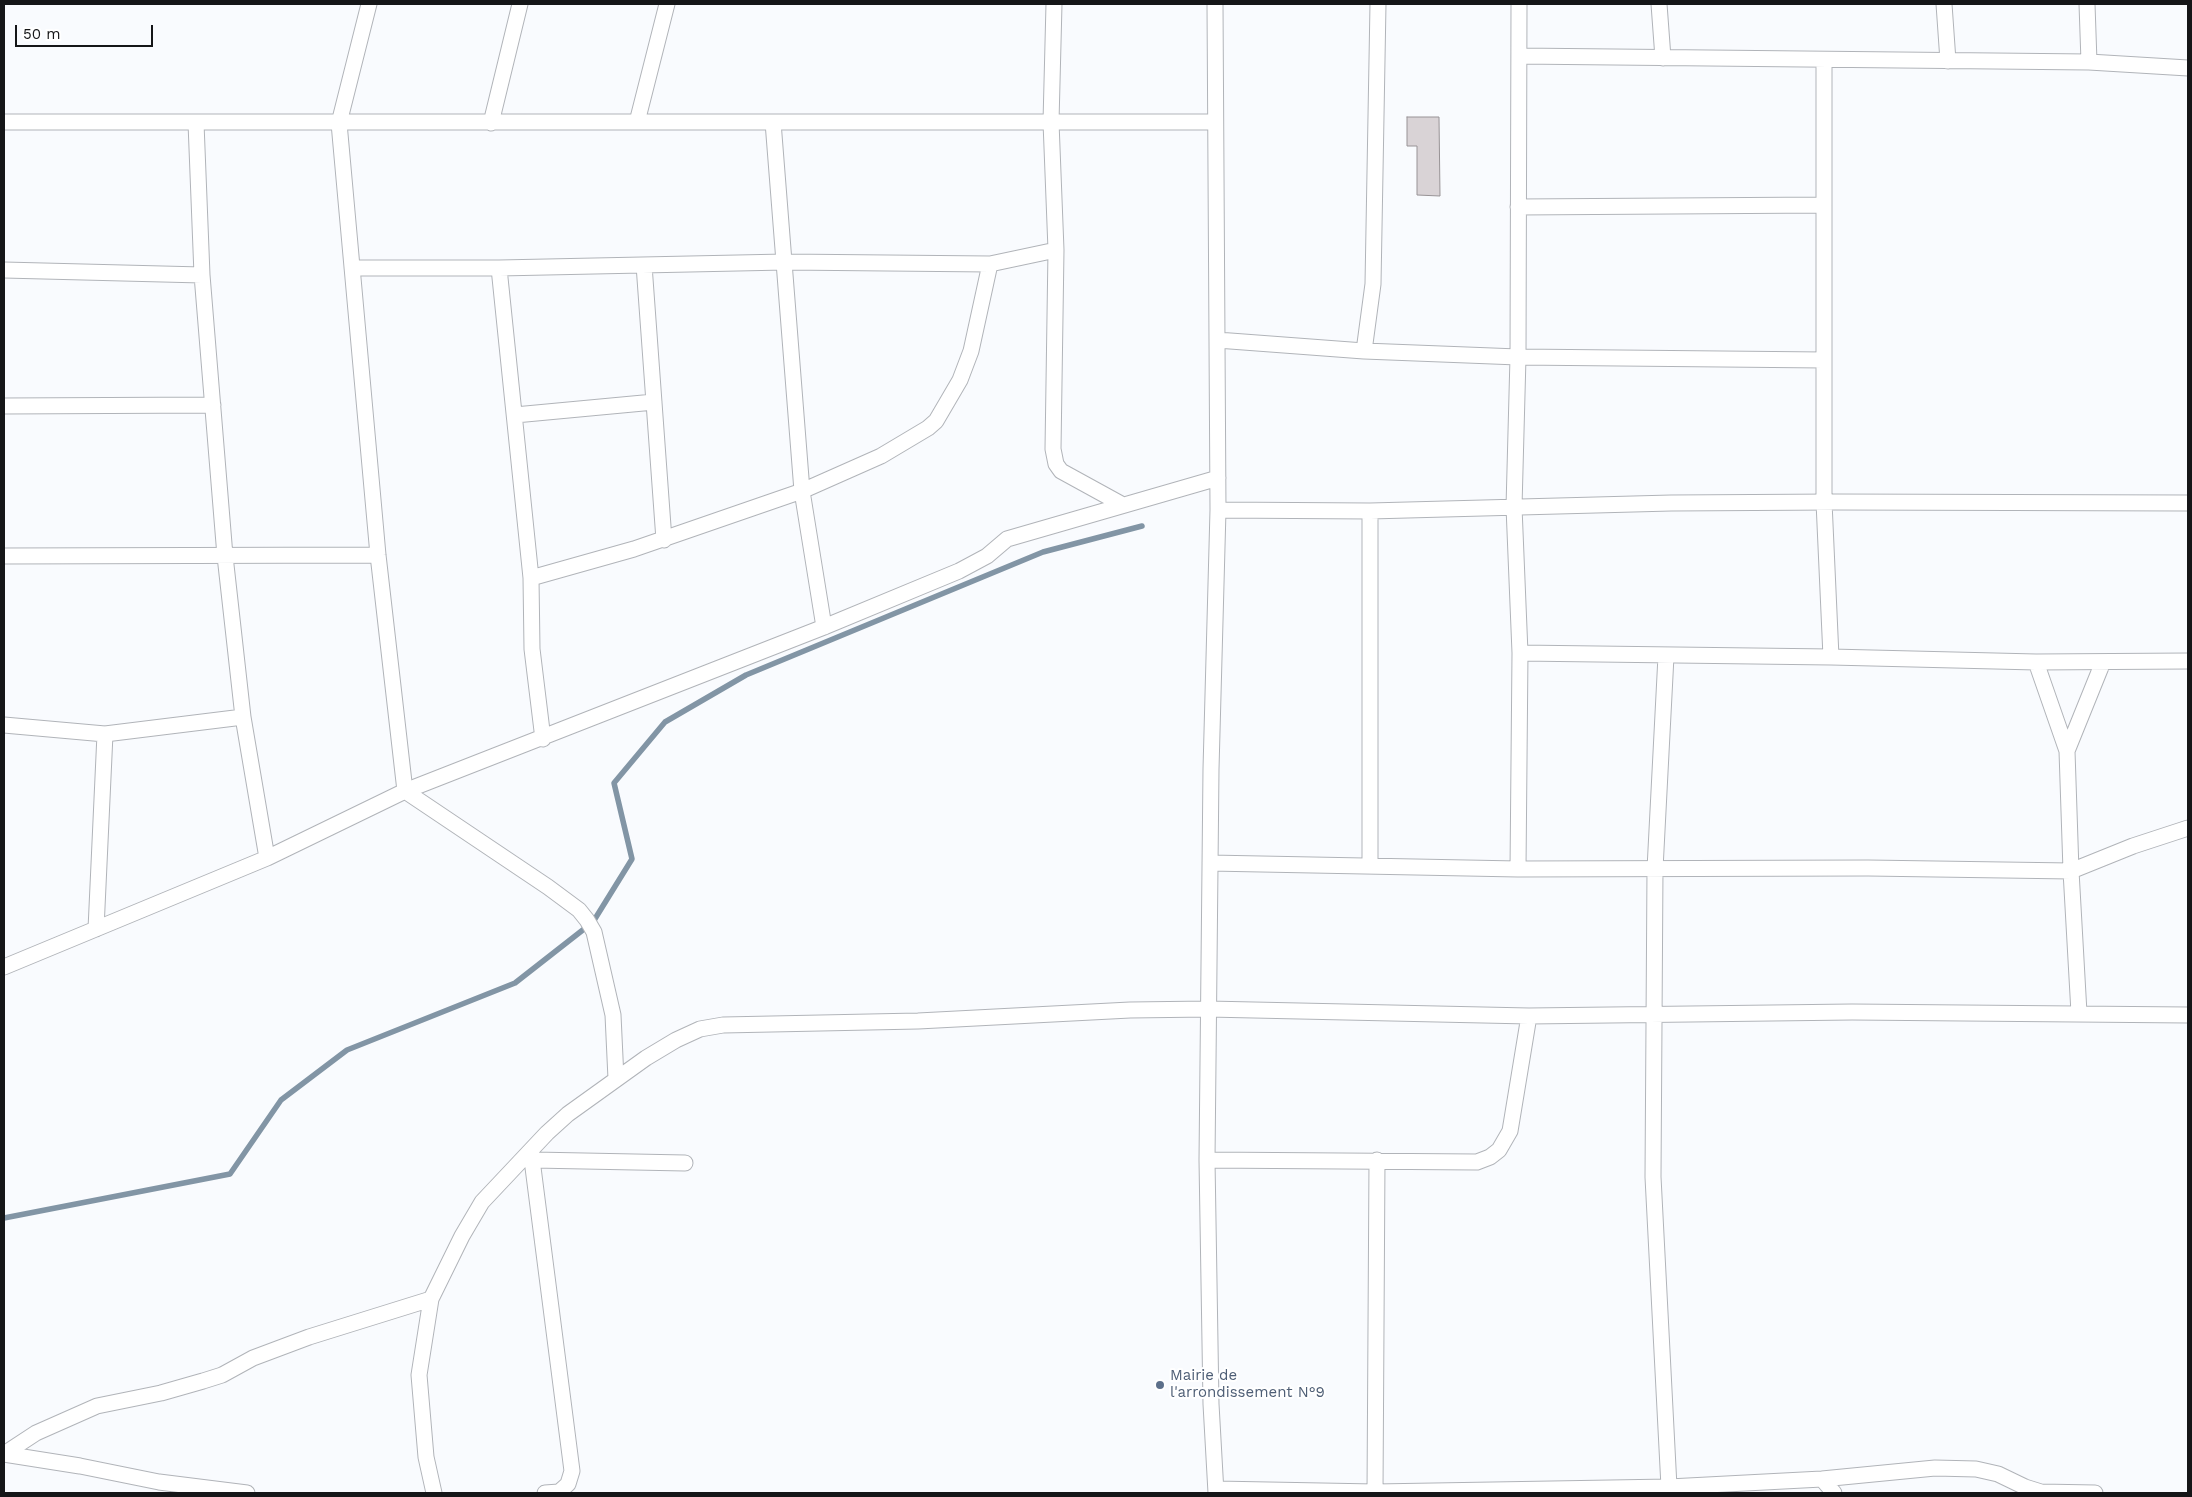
<!DOCTYPE html>
<html>
<head>
<meta charset="utf-8">
<style>
	body { margin:0 }
	#map { position:relative; width:2192px; height:1497px; overflow:hidden; background:#f9fbfe; font-family:"Work Sans",sans-serif }
	canvas { display:block }
	.frame { position:absolute; inset:0; border:5px solid #151618; pointer-events:none }
	.scale { position:absolute; left:15px; top:25px; width:138px; height:22px; box-sizing:border-box; border:2px solid #151618; border-top:0; padding-left:6px; font-size:15px; line-height:18px; white-space:nowrap; color:#151618; -webkit-text-stroke:4px #fff; paint-order:stroke }
</style>
</head>
<body>
<div id="map">
<canvas width="2192" height="1497"></canvas>
<div class="frame"></div>
<div class="scale">50 m</div>
</div>
<script>
const context = document.querySelector('canvas').getContext('2d');
context.lineJoin = 'round';
function poly(rows) {
  const path = new Path2D();
  for (const r of rows) {
    path.moveTo(r[0], r[1]);
    for (let i = 2; i < r.length; i += 2) path.lineTo(r[i], r[i + 1]);
  }
  return path;
}
function strokePath(path, color, width, dash) {
  context.strokeStyle = color;
  context.lineWidth = width;
  context.lineCap = dash ? 'butt' : 'round';
  context.setLineDash(dash || []);
  context.stroke(path);
}
function fill(path, color) {
  context.fillStyle = color;
  context.fill(path, 'evenodd');
}
function write(font, color, halo, rows, align = 'center') {
  context.font = font + ' "Work Sans",sans-serif';
  context.lineWidth = 4;
  context.setLineDash([]);
  context.textBaseline = 'middle';
  context.strokeStyle = halo;
  context.fillStyle = color;
  for (const [text, x, y, turn = 0] of rows) {
    context.save();
    context.translate(x, y);
    context.rotate((+turn || 0) * Math.PI / 180);
    context.textAlign = isNaN(turn) ? turn : align;
    if (halo) context.strokeText(text, 0, 0);
    context.fillText(text, 0, 0);
    context.restore();
  }
}
strokePath(poly([
	[4,1218,230,1174,281,1100,347,1050,515,983,593,922,632,859,614,783,665,722,746,675,1043,552,1142,526]
]), '#8295a5', 5.5);
const building = poly([
	[1407,117,1439,117,1440,196,1417,195,1417,146,1407,146,1407,117]
]);
fill(building, '#d9d3d6');
strokePath(building, '#989396', 1);
const street = poly([
	[369,4,339,123,378,555,405,791,548,887,579,910,587,920,594,932,613,1015,616,1079],
	[1054,4,1051,122,1056,250,1053,449,1056,464,1061,471,1123,505],
	[1215,4,1218,510,1211,769,1207,1160,1211,1404,1216,1493],
	[1659,4,1663,58],
	[1944,4,1948,61],
	[2087,4,2089,62,2188,68],
	[1519,56,2089,62],
	[4,122,1215,122],
	[637,122,667,4],
	[773,122,802,491,824,627],
	[491,123,520,4],
	[1518,207,1824,205],
	[644,265,664,540],
	[352,268,499,268,785,262,990,264,1056,250],
	[499,268,531,578,532,649,543,739],
	[4,270,202,275,196,123],
	[202,275,225,556,243,717,267,858],
	[1217,340,1364,351,1518,357,1824,360,1824,60],
	[1364,351,1373,284,1378,4],
	[1824,360,1824,502,1831,657],
	[4,406,213,405],
	[515,415,654,402],
	[1218,510,1370,511,1671,503,1835,502,2188,503],
	[4,556,378,555],
	[531,578,634,549,802,491,881,456,928,428,936,421,960,380,971,351,990,264],
	[1520,653,1831,657,2036,662,2188,661],
	[1666,656,1655,869,1653,1177,1669,1487],
	[2036,662,2067,751,2071,871,2079,1013],
	[4,725,105,734,243,717],
	[2067,751,2103,662],
	[1210,863,1518,869,1868,868,2071,871,2133,846,2188,828],
	[1370,865,1370,511],
	[1518,869,1520,653,1514,507,1518,357,1519,4],
	[96,929,105,734],
	[4,967,267,858,405,791,824,627,959,571,987,556,1007,539,1218,478],
	[531,1152,572,1471,568,1484,559,1492,545,1493],
	[534,1160,685,1163],
	[1207,1160,1477,1162,1490,1157,1499,1150,1510,1131,1529,1016],
	[4,1454,36,1433,97,1406,161,1393,203,1381,222,1375,253,1358,309,1337,431,1299],
	[4,1454,80,1466,159,1482,247,1493],
	[1822,1479,1834,1493],
	[1216,1489,1375,1492,1669,1487,1822,1479,1935,1468,1976,1469,1998,1474,2025,1487,2041,1492,2095,1493],
	[1375,1492,1377,1160],
	[434,1493,426,1457,419,1375,431,1299,462,1236,482,1202,547,1133,568,1114,646,1058,676,1040,700,1029,723,1025,918,1021,1130,1010,1208,1009,1529,1016,1852,1012,2188,1015]
]);
strokePath(street, '#b1b4b9', 17);
strokePath(street, '#fff', 15);
for (const [x, y, r, color] of [
	[1160,1385,5,"#5c6f8a"]
]) {
  const dot = new Path2D();
  dot.arc(x, y, r, 0, 2 * Math.PI);
  context.fillStyle = color;
  context.fill(dot);
  strokePath(dot, '#fff', 2);
}
write('15px', '#4e5e75', '#fff', [
	["Mairie de",1170,1376],
	["l'arrondissement N°9",1170,1393]
], 'left');
</script>
</body>
</html>
